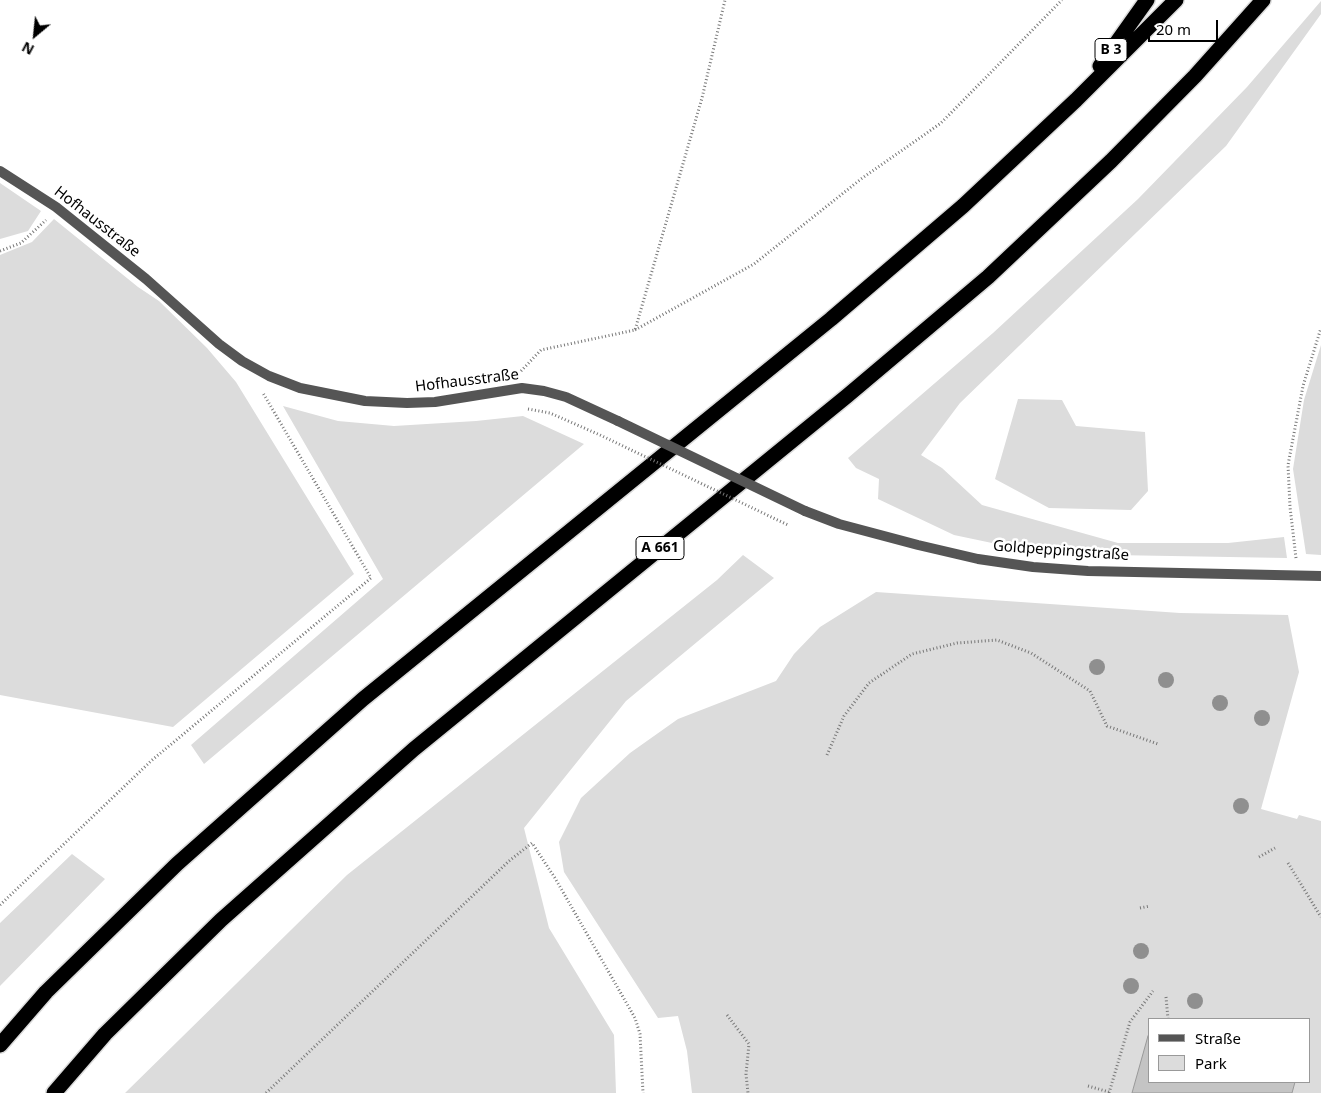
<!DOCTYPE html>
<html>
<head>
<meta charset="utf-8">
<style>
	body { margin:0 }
	#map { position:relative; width:1321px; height:1093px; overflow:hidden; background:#fff; font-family:"Noto Sans",sans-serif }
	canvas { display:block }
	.legend { position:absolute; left:1148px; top:1018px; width:162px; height:65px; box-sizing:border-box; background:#fff; border:1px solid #999; margin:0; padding:6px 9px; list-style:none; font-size:15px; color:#000 }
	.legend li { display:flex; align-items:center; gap:10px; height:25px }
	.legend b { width:25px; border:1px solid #999 }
	.north { position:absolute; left:10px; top:10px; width:50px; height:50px; -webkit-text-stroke:4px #fff; paint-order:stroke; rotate:208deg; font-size:14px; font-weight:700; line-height:20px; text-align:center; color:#000 }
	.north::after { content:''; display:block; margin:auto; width:18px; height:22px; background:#000; clip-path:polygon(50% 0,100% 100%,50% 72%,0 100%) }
	.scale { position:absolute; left:1148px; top:20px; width:70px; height:22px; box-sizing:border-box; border:2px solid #000; border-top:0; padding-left:6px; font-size:15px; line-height:18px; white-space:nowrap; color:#000; -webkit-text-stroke:4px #fff; paint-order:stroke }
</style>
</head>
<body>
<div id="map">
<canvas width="1321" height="1093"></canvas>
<ul class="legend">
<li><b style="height:6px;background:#555"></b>Straße</li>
<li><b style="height:14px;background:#dcdcdc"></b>Park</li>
</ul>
<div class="north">N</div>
<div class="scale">20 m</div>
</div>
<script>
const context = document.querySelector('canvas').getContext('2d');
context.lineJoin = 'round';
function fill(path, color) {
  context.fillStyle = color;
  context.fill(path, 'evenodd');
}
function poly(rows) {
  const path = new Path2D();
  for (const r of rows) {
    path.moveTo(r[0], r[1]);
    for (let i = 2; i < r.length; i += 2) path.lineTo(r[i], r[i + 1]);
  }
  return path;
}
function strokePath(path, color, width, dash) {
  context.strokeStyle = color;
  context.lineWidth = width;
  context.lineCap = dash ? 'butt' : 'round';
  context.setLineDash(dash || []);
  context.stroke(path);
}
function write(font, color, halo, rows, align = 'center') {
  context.font = font + ' "Noto Sans",sans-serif';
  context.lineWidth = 5;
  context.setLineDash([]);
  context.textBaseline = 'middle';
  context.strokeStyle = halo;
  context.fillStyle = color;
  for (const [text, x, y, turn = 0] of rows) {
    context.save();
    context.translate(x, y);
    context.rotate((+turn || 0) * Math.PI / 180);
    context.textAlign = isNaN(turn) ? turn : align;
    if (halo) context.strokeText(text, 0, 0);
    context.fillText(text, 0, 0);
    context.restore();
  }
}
fill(poly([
	[1321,1,1321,14,1226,146,960,403,921,455,942,468,982,505,1118,543,1228,543,1284,537,1287,558,1113,555,1011,547,954,535,878,499,879,479,856,468,848,458,993,333,1138,199,1247,87],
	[0,183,41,211,28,231,0,239],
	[54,219,138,287,159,301,207,348,236,382,354,574,173,727,0,695,0,255,32,242],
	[1321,345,1321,555,1306,554,1293,469,1304,400],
	[1018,399,1062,400,1076,426,1145,432,1148,491,1131,510,1049,508,995,479],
	[283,406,338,421,394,426,476,421,523,416,584,444,204,764,191,745,383,579],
	[743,555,774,578,626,701,524,828,549,928,614,1035,616,1093,125,1093,347,875,717,580],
	[876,592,1180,613,1288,615,1299,672,1261,809,1297,819,1299,815,1321,821,1321,1093,692,1093,687,1051,678,1016,658,1018,564,872,559,842,581,798,630,753,678,719,776,681,794,654,820,627],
	[1150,1019,1310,1019,1310,1082,1150,1082],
	[72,854,105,879,0,986,0,923]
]), '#dcdcdc');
const building = poly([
	[1148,1036,1150,1036,1150,1082,1295,1082,1292,1093,1132,1093,1148,1036]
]);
fill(building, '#c4c4c4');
strokePath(building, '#999', 1);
const motorway = poly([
	[1100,66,1147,0],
	[0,1045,46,992,177,864,363,699,831,319,963,206,1076,100,1176,0],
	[54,1093,105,1034,221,920,414,749,847,396,988,277,1111,161,1195,76,1263,0]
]);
strokePath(motorway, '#dbdbdb', 18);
strokePath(poly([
	[0,251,21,243,46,220],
	[635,330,754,264,861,179,941,123,1062,0],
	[521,371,541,350,635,330,702,98,725,0],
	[528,409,550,413,600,435],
	[1296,558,1290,507,1288,465,1303,386,1321,328],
	[827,755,844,716,869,683,912,654,957,643,997,640,1031,653,1090,691,1107,726,1158,744],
	[1259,857,1275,848],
	[1288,863,1321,917],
	[0,905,151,761,371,578,263,393],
	[1140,908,1150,906],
	[1166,997,1168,1019],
	[727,1015,749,1044,746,1074,748,1093],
	[1088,1086,1109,1092],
	[266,1093,509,861,532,843,555,878,635,1018,640,1034,643,1093],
	[1109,1093,1130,1022,1153,991]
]), '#777', 3, [1, 2.5]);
strokePath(poly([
	[0,171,56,207,146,279,219,344,242,361,269,376,300,388,365,401,407,403,435,402,522,388,544,391,566,397,618,421],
	[805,511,839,524,918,545,978,559,1033,567,1088,571,1321,576]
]), '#555', 10);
strokePath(motorway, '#000', 15);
strokePath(poly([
	[600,435,788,525]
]), '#777', 3, [1, 2.5]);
strokePath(poly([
	[618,421,805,511]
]), '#555', 10);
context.fillStyle = '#8f8f8f';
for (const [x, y] of [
	[1097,667],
	[1166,680],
	[1220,703],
	[1262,718],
	[1241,806],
	[1141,951],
	[1131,986],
	[1195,1001]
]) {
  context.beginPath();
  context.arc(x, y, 8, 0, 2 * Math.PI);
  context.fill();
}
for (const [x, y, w] of [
	[1111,50,32],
	[660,548,48]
]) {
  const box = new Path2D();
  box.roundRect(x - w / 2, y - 11.5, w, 23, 4);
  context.fillStyle = '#fff';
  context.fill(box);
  strokePath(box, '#000', 1);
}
write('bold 14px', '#000', null, [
	["B 3",1111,50],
	["A 661",660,548]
]);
write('15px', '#000', '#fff', [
	["Hofhausstraße",97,222,38],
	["Hofhausstraße",467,381,-7],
	["Goldpeppingstraße",1061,551,4]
]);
</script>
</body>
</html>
